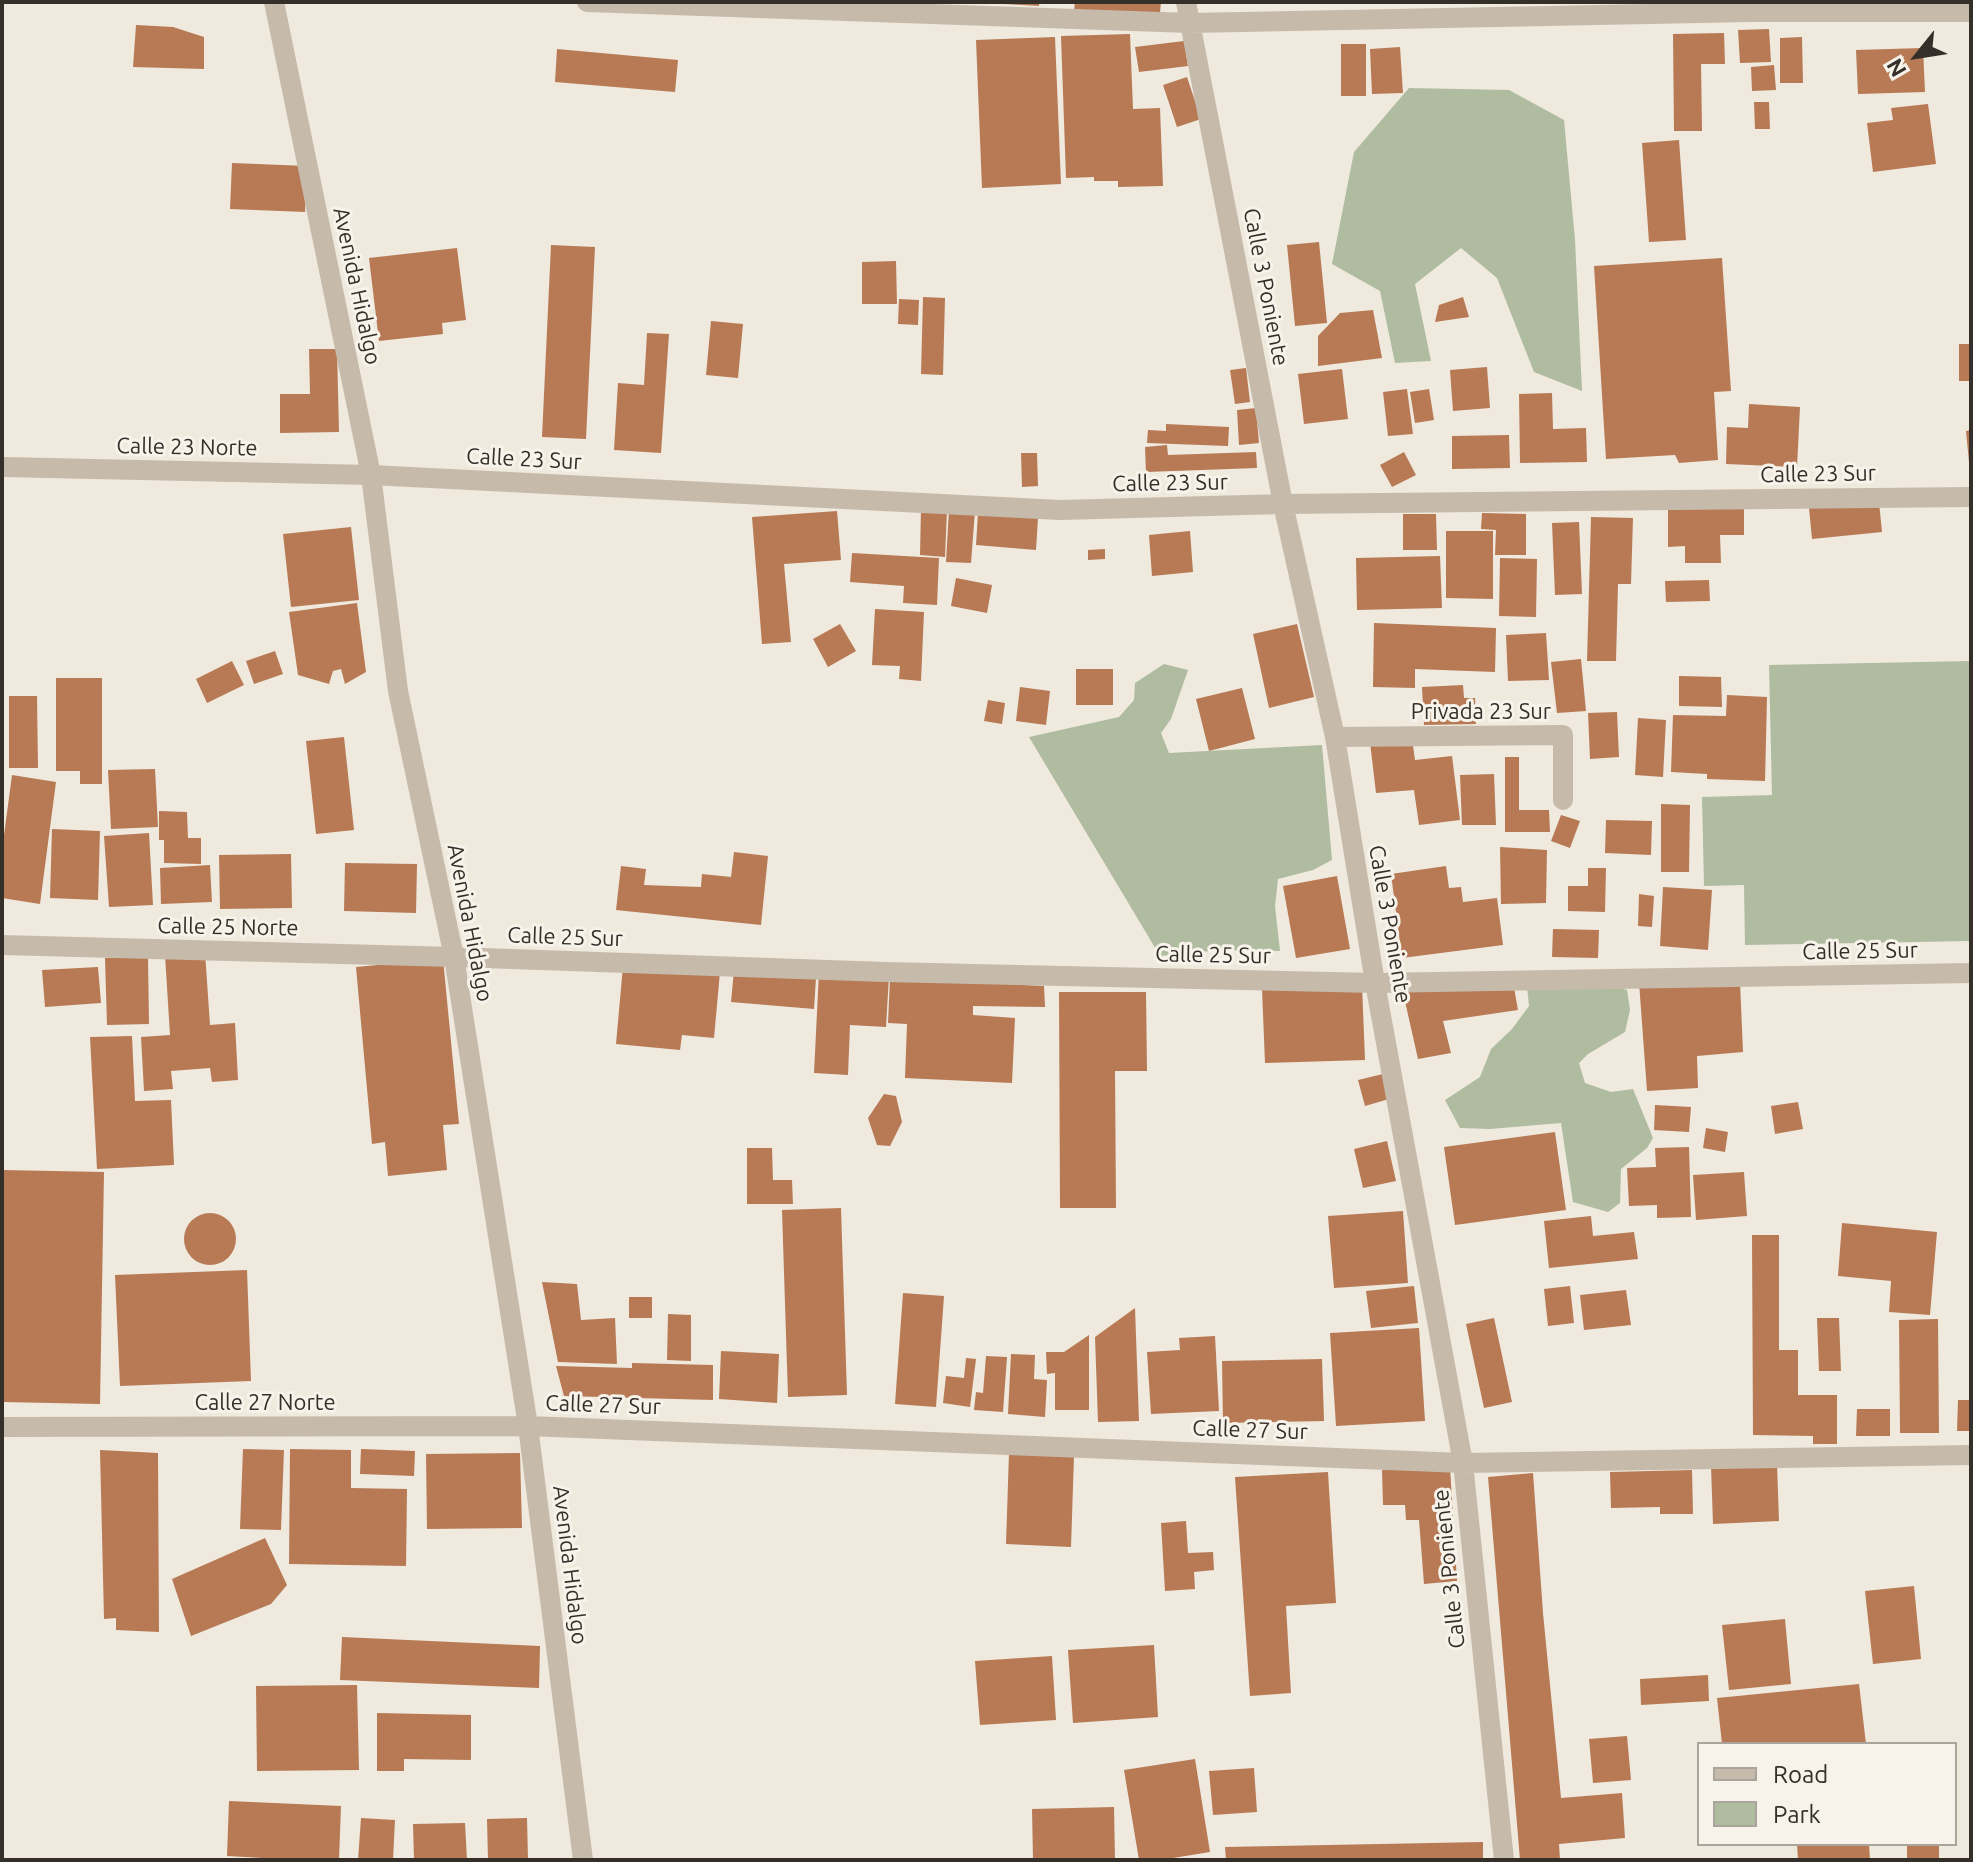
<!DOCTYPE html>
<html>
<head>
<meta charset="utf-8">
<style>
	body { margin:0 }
	#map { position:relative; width:1973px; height:1862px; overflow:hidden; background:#efe9de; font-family:Ubuntu,sans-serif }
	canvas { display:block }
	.frame { position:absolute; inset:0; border:4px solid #352f29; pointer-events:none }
	.legend { position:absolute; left:1697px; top:1742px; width:260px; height:104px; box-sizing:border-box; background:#f7f3ea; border:2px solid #a9a59d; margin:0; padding:10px 14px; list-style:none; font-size:24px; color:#352f29 }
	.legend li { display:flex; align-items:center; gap:16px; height:40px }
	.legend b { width:40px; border:2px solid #a9a59d }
	.north { position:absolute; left:1877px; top:16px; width:80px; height:80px; -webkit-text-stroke:6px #f7f3ea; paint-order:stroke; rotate:240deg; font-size:22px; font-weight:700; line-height:32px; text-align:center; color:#352f29 }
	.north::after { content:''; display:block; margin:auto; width:28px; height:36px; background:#352f29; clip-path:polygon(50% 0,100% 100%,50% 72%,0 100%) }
</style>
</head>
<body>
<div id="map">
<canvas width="1973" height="1862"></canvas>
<div class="frame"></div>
<ul class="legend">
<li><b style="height:10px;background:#c6bbab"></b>Road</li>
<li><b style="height:22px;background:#afbca0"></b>Park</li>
</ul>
<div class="north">N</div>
</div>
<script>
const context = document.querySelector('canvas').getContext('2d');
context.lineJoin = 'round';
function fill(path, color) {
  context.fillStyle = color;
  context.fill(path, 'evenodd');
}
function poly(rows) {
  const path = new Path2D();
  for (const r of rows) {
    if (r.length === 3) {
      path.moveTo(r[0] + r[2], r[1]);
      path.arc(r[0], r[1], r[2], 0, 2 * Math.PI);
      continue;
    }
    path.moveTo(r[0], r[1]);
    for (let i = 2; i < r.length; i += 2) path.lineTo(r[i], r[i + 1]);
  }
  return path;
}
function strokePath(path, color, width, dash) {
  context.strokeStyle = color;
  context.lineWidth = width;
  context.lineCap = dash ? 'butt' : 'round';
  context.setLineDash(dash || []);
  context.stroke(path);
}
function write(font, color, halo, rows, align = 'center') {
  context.font = font + ' Ubuntu,sans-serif';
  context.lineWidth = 6;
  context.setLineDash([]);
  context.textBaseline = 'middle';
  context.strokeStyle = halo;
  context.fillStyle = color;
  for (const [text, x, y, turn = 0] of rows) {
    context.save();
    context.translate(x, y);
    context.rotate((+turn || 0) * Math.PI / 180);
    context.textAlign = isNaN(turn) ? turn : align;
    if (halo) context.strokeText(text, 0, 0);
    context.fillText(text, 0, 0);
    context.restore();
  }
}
fill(poly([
	[1409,88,1509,90,1564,120,1575,240,1582,391,1534,372,1497,278,1461,248,1415,284,1431,361,1395,363,1380,291,1332,264,1354,152],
	[1971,661,1971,941,1745,945,1744,885,1704,886,1702,797,1772,795,1769,665],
	[1164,664,1188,670,1171,719,1161,733,1169,753,1322,745,1332,860,1313,870,1278,879,1275,906,1280,951,1220,950,1160,956,1029,737,1119,717,1134,700,1135,683],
	[1603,983,1627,990,1630,1010,1625,1032,1588,1054,1579,1063,1585,1083,1611,1092,1633,1089,1653,1138,1647,1148,1621,1169,1620,1203,1608,1212,1573,1202,1561,1123,1490,1129,1460,1128,1445,1100,1480,1077,1491,1049,1512,1029,1529,1006,1527,986]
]), '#afbca0');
fill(poly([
	[1004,2,1039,2,1039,6,1004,4],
	[1075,2,1161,2,1160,13,1074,11],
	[136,25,173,27,204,37,204,69,133,67],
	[1769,29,1771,62,1740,63,1738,30],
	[1724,33,1725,64,1701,64,1702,131,1674,131,1673,34],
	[1130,34,1133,109,1160,108,1163,186,1118,187,1118,181,1094,181,1094,177,1066,178,1061,36],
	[1055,37,1061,184,982,188,976,40],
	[1802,37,1803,83,1780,83,1780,38],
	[1184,41,1188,66,1139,72,1135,47],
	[1341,44,1366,44,1366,96,1341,96],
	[1400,47,1403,93,1372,94,1370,49],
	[1923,48,1925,92,1858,94,1856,50],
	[557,49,678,60,675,92,555,82],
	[1774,65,1776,90,1752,91,1751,67],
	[1187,77,1201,119,1177,127,1163,85],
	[1754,102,1769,102,1770,129,1755,129],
	[1928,104,1936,164,1873,172,1867,123,1893,120,1891,108],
	[1679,140,1686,240,1649,242,1642,143],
	[232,163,307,166,305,212,230,209],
	[1319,242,1327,323,1295,326,1287,245],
	[551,245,595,247,586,439,542,437],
	[457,248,466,320,442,323,443,334,379,341,369,258],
	[1722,258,1731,391,1714,392,1718,460,1679,463,1675,455,1606,459,1594,266],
	[896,261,897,304,862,304,862,262],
	[923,297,945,298,943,375,921,374],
	[1463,297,1469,317,1435,322,1439,305],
	[899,299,919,300,918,325,898,324],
	[1373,310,1382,358,1318,366,1318,336,1340,313],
	[711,321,743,324,738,378,706,375],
	[647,333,669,334,661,453,614,450,618,383,644,385],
	[1959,344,1971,344,1971,381,1959,381],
	[309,349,337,349,339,432,280,433,280,394,310,394],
	[1487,367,1490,408,1453,411,1450,370],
	[1246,368,1250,402,1235,404,1230,370],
	[1342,369,1348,419,1304,424,1298,374],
	[1407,389,1413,434,1388,436,1383,392],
	[1429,389,1434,420,1415,423,1410,392],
	[1552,393,1553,429,1586,428,1587,462,1520,463,1519,394],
	[1749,404,1800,407,1797,467,1726,464,1727,427,1748,428],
	[1256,408,1259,443,1239,445,1237,410],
	[1166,424,1229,427,1228,446,1147,443,1148,430,1166,431],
	[1971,430,1971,462,1969,462,1966,431],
	[1509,435,1510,468,1452,469,1452,436],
	[1167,445,1168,455,1256,452,1257,468,1146,472,1145,447],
	[1404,452,1416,475,1392,487,1380,465],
	[1021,453,1037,453,1038,486,1022,487],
	[1879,502,1882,532,1812,539,1809,508],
	[1668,504,1744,504,1744,535,1720,535,1721,563,1685,563,1685,546,1668,547],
	[921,509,947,510,945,557,920,555],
	[949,509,975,511,971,563,946,562],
	[837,511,841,560,784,564,791,642,762,644,752,517],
	[978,513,1038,518,1036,550,976,545],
	[1482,513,1526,514,1526,555,1495,555,1496,530,1481,529],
	[1403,514,1436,514,1437,550,1403,550],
	[1591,517,1633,518,1631,584,1618,584,1616,661,1587,661],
	[1579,522,1582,594,1555,595,1552,523],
	[351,527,359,600,291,607,283,534],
	[1190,531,1193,572,1152,576,1149,535],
	[1446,531,1493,531,1493,599,1446,598],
	[1105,549,1105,559,1088,560,1088,550],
	[852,553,939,558,937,605,903,603,904,586,850,582],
	[1440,556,1442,608,1357,610,1356,558],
	[1500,558,1537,559,1536,617,1499,616],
	[956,578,992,585,987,613,951,606],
	[1709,580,1710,601,1666,602,1665,581],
	[357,603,366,672,345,684,341,669,333,671,329,684,298,675,289,612],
	[875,609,924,612,921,681,899,679,900,666,872,665],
	[1374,623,1496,628,1495,672,1415,669,1415,688,1373,687],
	[840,624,856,651,828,667,813,639],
	[1297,624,1314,697,1269,708,1253,634],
	[1546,633,1549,680,1508,681,1506,635],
	[275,651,283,674,254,684,246,661],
	[1581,659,1586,711,1557,713,1551,662],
	[232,661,244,685,207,703,196,679],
	[1076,669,1113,669,1113,705,1076,705],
	[1679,676,1721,677,1722,707,1679,706],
	[56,678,102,678,102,784,80,784,80,771,56,771],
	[1463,685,1464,698,1475,698,1476,724,1424,725,1422,687],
	[1020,687,1050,691,1046,725,1016,721],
	[1242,688,1255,739,1209,751,1196,699],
	[1727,695,1767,697,1765,781,1707,779,1707,774,1671,772,1673,715,1726,716],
	[9,696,37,696,38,768,9,768],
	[988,700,1005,703,1002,724,984,721],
	[1617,712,1619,757,1590,759,1588,713],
	[1638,718,1666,720,1663,777,1635,775],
	[344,737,354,830,316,834,306,741],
	[1412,738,1415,760,1452,756,1460,820,1419,825,1414,790,1376,793,1370,742],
	[1505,757,1519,757,1519,810,1549,810,1550,832,1505,832],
	[155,769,158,827,111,829,108,770],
	[1494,774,1496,825,1462,825,1460,775],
	[12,775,56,782,40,904,2,898,2,850],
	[1661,804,1690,805,1689,872,1661,872],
	[159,811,187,812,188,838,201,838,201,864,164,863,164,840,159,840],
	[1561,815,1580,821,1570,848,1551,841],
	[1606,820,1652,821,1651,855,1605,853],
	[52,829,100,831,98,900,50,898],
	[149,833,153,905,109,907,104,836],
	[1500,847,1547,850,1546,903,1501,904],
	[734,852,768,856,761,925,616,910,621,866,646,869,644,885,701,887,702,874,731,877],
	[291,854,292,908,220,909,219,855],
	[345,863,417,864,416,913,344,911],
	[210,865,212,902,161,904,160,868],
	[1446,866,1449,888,1461,887,1463,902,1497,898,1503,945,1402,958,1391,874],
	[1588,868,1606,868,1605,912,1568,911,1568,886,1588,886],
	[1337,876,1350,949,1296,958,1283,886],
	[1663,887,1712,890,1708,950,1660,946],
	[1639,894,1654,896,1652,927,1638,926],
	[1553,929,1599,930,1598,958,1552,957],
	[205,952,210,1025,235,1023,238,1080,212,1082,210,1068,171,1071,173,1089,144,1091,141,1037,170,1035,165,955],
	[148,957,149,1024,107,1025,105,958],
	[443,959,459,1124,443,1125,447,1170,388,1176,385,1142,372,1144,356,967],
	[623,966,720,972,714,1038,682,1035,680,1050,616,1044],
	[98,967,101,1003,45,1007,42,970],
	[734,970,816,978,814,1009,731,1002],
	[819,972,889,976,886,1027,850,1025,848,1075,814,1073],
	[890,978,1044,986,1045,1007,973,1006,973,1015,1015,1018,1012,1083,905,1078,907,1024,888,1023],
	[1513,982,1518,1010,1443,1021,1451,1053,1418,1059,1402,988],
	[1639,982,1740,982,1743,1052,1697,1056,1698,1088,1647,1091],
	[1362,985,1365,1060,1265,1063,1262,989],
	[1059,992,1146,992,1147,1071,1115,1071,1116,1208,1060,1208],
	[132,1036,135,1101,171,1100,174,1165,97,1169,90,1037],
	[1383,1074,1389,1099,1365,1106,1358,1080],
	[884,1094,896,1096,902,1122,890,1146,877,1145,868,1118],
	[1798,1102,1803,1129,1775,1134,1771,1106],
	[1655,1105,1691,1107,1689,1132,1654,1130],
	[1706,1128,1728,1132,1725,1152,1703,1148],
	[1555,1132,1566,1210,1455,1225,1444,1147],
	[1387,1141,1396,1181,1363,1188,1354,1149],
	[1689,1147,1691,1217,1657,1218,1657,1205,1629,1206,1627,1168,1656,1167,1655,1148],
	[747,1148,772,1148,773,1180,792,1180,793,1204,747,1204],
	[2,1170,104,1172,100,1404,2,1402],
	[1744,1172,1747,1216,1696,1220,1693,1175],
	[841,1208,847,1395,788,1397,782,1210],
	[1403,1211,1408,1283,1334,1288,1328,1216],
	[210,1239,26],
	[1591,1216,1593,1236,1634,1232,1638,1259,1549,1268,1544,1221],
	[1842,1223,1937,1232,1930,1315,1889,1312,1891,1281,1838,1276],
	[1752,1235,1779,1235,1779,1350,1798,1350,1798,1395,1837,1395,1837,1444,1813,1444,1813,1436,1753,1435],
	[247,1270,251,1381,120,1386,115,1275],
	[542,1282,577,1284,581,1320,615,1318,617,1364,558,1362],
	[1414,1286,1418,1323,1371,1328,1366,1291],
	[1570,1286,1574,1323,1548,1326,1544,1289],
	[1626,1290,1631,1325,1584,1330,1580,1295],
	[903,1293,944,1296,936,1407,895,1404],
	[629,1297,652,1297,652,1318,629,1318],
	[1135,1308,1139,1421,1098,1422,1095,1337],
	[668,1314,691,1315,691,1361,667,1360],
	[1494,1318,1512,1402,1484,1408,1466,1324],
	[1817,1318,1839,1318,1841,1371,1819,1371],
	[1938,1319,1939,1433,1900,1433,1899,1320],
	[1419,1328,1425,1421,1336,1426,1330,1333],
	[1089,1335,1089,1410,1055,1410,1055,1373,1047,1374,1046,1352,1064,1352],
	[1215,1336,1219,1411,1151,1414,1147,1352,1180,1350,1179,1338],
	[721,1351,779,1354,777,1403,719,1399],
	[1011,1354,1035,1355,1034,1379,1047,1380,1045,1417,1008,1414],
	[986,1356,1007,1357,1003,1412,974,1410,976,1392,983,1393],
	[966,1358,976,1359,970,1407,943,1403,946,1376,964,1378],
	[1322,1359,1324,1421,1223,1423,1222,1361],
	[632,1363,713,1365,713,1400,564,1396,556,1366,632,1368],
	[1958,1400,1971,1400,1971,1431,1957,1431],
	[1857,1409,1890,1409,1890,1436,1856,1436],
	[243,1449,284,1450,281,1530,240,1529],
	[290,1449,351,1450,351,1488,407,1489,406,1566,289,1564],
	[361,1449,415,1451,414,1476,360,1474],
	[100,1450,158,1453,159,1632,116,1630,116,1618,104,1619],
	[520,1453,522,1528,427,1529,426,1454],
	[1009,1453,1074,1456,1071,1547,1006,1544],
	[1777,1464,1779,1521,1713,1524,1711,1466],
	[1450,1467,1457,1581,1424,1584,1419,1520,1406,1520,1405,1505,1383,1505,1382,1470],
	[1692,1470,1693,1514,1660,1514,1660,1507,1611,1508,1610,1472],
	[1328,1472,1336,1603,1286,1606,1291,1693,1250,1696,1235,1477],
	[1533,1473,1543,1613,1561,1798,1622,1793,1625,1838,1559,1844,1560,1860,1520,1860,1488,1477],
	[1186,1521,1188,1553,1213,1552,1214,1570,1194,1572,1195,1589,1165,1591,1161,1523],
	[265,1538,287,1585,271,1604,191,1636,172,1579],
	[1914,1586,1921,1659,1873,1664,1865,1591],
	[1785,1619,1791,1684,1729,1690,1722,1625],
	[342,1637,540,1646,539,1688,340,1680],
	[1154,1645,1158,1717,1073,1723,1068,1650],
	[1052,1656,1056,1720,980,1725,975,1661],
	[1708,1675,1709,1701,1641,1705,1640,1679],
	[1859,1684,1866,1744,1722,1744,1717,1698],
	[357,1685,359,1770,257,1771,256,1686],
	[377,1713,471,1715,471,1760,404,1759,404,1771,377,1771],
	[1627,1736,1631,1780,1593,1783,1589,1739],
	[1195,1759,1210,1852,1161,1860,1139,1860,1124,1770],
	[1254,1768,1257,1812,1213,1815,1209,1771],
	[229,1801,341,1806,339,1860,263,1860,263,1858,227,1856],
	[1114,1807,1115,1860,1033,1860,1032,1809],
	[361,1818,395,1820,393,1860,358,1860],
	[527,1818,528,1860,488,1860,487,1819],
	[465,1823,467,1860,414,1860,413,1824],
	[1483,1842,1483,1860,1226,1860,1225,1847],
	[1797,1844,1869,1844,1870,1860,1798,1860],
	[1907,1844,1939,1844,1939,1860,1907,1860]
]), '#b77a55');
strokePath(poly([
	[587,2,1190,23,1751,12,1971,12],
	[1186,2,1283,504,1335,737,1375,983,1463,1463,1504,1860],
	[2,467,371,475,1060,510,1283,504,1971,497],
	[1335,737,1563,735,1563,800],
	[454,957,528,1426,583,1860],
	[2,1427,528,1426,1463,1463,1971,1455]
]), '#c6bbab', 20);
strokePath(poly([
	[274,2,371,475,398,691,454,957],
	[2,945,454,957,885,972,1375,983,1971,973]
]), '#c6bbab', 20);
write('22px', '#352f29', '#f7f3ea', [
	["Avenida Hidalgo",357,286,78],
	["Calle 3 Poniente",1266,287,79],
	["Calle 23 Norte",187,447,1],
	["Calle 23 Sur",524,459,3],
	["Calle 23 Sur",1818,474,-1],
	["Calle 23 Sur",1170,483,-1],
	["Privada 23 Sur",1481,712],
	["Avenida Hidalgo",470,923,79],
	["Calle 3 Poniente",1390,924,80],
	["Calle 25 Norte",228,927,1],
	["Calle 25 Sur",565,937,2],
	["Calle 25 Sur",1860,951,-1],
	["Calle 25 Sur",1213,955,1],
	["Calle 27 Norte",265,1403],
	["Calle 27 Sur",603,1405,2],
	["Calle 27 Sur",1250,1430,2],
	["Avenida Hidalgo",570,1565,83],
	["Calle 3 Poniente",1449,1569,-96]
]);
</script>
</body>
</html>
